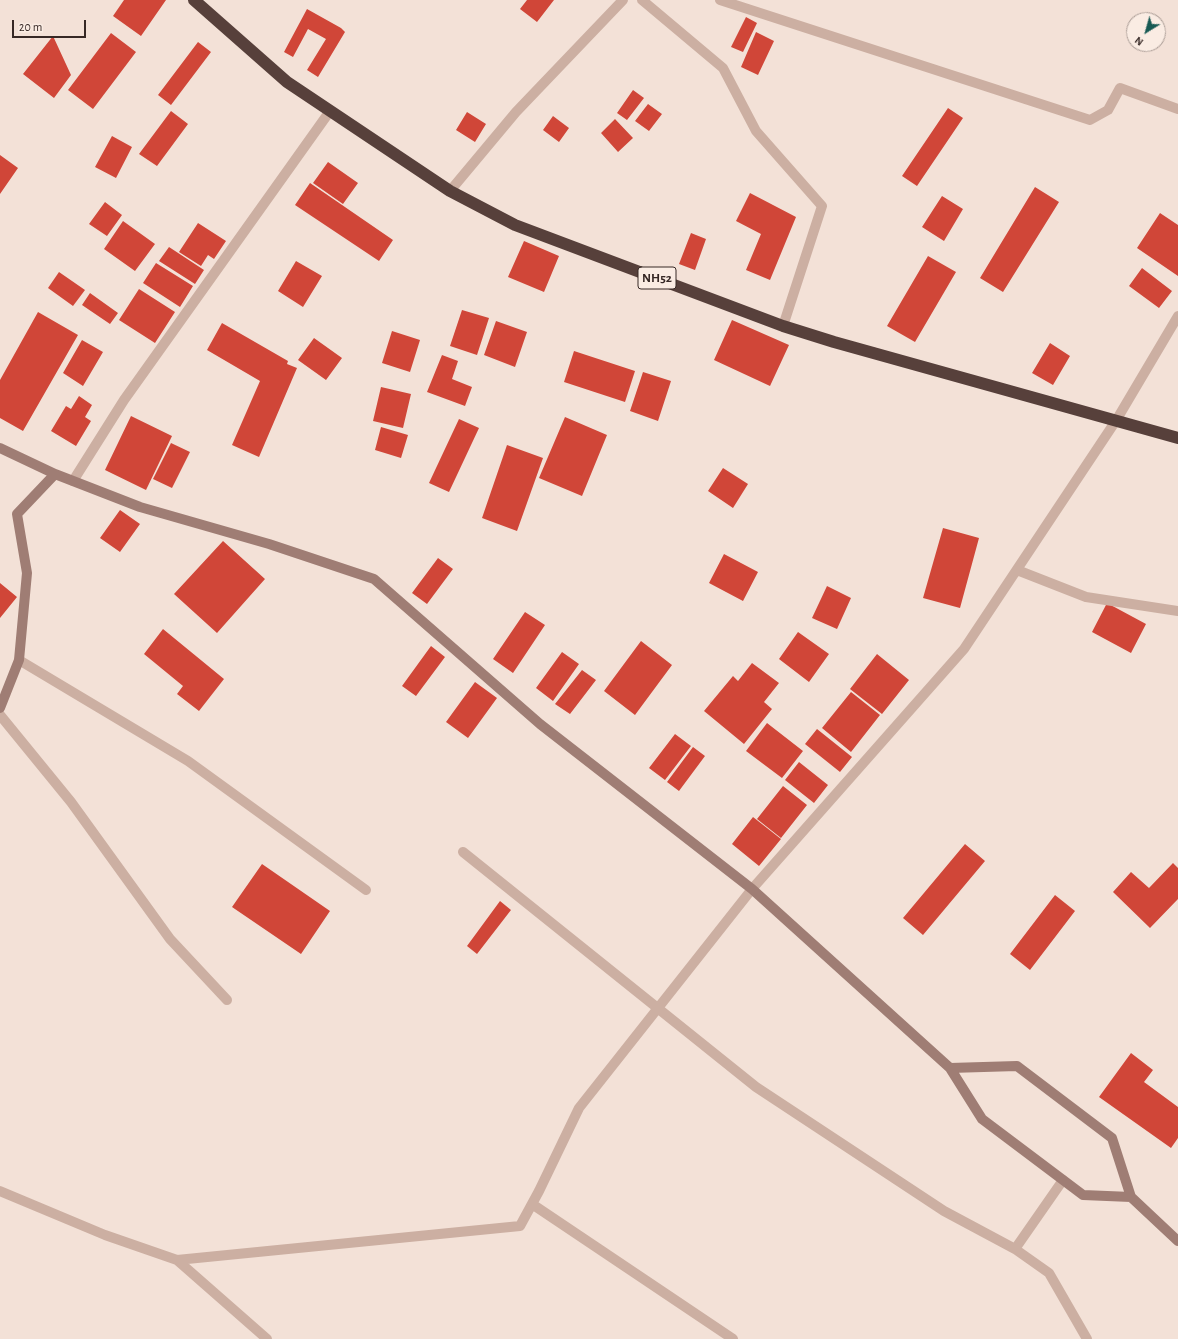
<!DOCTYPE html>
<html>
<head>
<meta charset="utf-8">
<style>
	body { margin:0 }
	#map { position:relative; width:1178px; height:1339px; overflow:hidden; background:#f3e1d7; font-family:"Alegreya Sans",sans-serif }
	canvas { display:block }
	.north { position:absolute; left:1126px; top:12px; width:40px; height:40px; box-sizing:border-box; background:#faece3; border:1px solid #ac9e97; border-radius:50%; rotate:217deg; font-size:11px; font-weight:700; line-height:16px; text-align:center; color:#362825 }
	.north::after { content:''; display:block; margin:auto; width:14px; height:18px; background:#185a54; clip-path:polygon(50% 0,100% 100%,50% 72%,0 100%) }
	.scale { position:absolute; left:12px; top:20px; width:74px; height:18px; box-sizing:border-box; border:2px solid #362825; border-top:0; padding-left:5px; font-size:12px; line-height:14px; white-space:nowrap; color:#362825; -webkit-text-stroke:3px #faece3; paint-order:stroke }
</style>
</head>
<body>
<div id="map">
<canvas width="1178" height="1339"></canvas>
<div class="north">N</div>
<div class="scale">20 m</div>
</div>
<script>
const context = document.querySelector('canvas').getContext('2d');
context.lineJoin = 'round';
function fill(path, color) {
  context.fillStyle = color;
  context.fill(path, 'evenodd');
}
function poly(rows) {
  const path = new Path2D();
  for (const r of rows) {
    path.moveTo(r[0], r[1]);
    for (let i = 2; i < r.length; i += 2) path.lineTo(r[i], r[i + 1]);
  }
  return path;
}
function strokePath(path, color, width, dash) {
  context.strokeStyle = color;
  context.lineWidth = width;
  context.lineCap = dash ? 'butt' : 'round';
  context.setLineDash(dash || []);
  context.stroke(path);
}
function write(font, color, halo, rows, align = 'center') {
  context.font = font + ' "Alegreya Sans",sans-serif';
  context.lineWidth = 3.5;
  context.setLineDash([]);
  context.textBaseline = 'middle';
  context.strokeStyle = halo;
  context.fillStyle = color;
  for (const [text, x, y, turn = 0] of rows) {
    context.save();
    context.translate(x, y);
    context.rotate((+turn || 0) * Math.PI / 180);
    context.textAlign = isNaN(turn) ? turn : align;
    if (halo) context.strokeText(text, 0, 0);
    context.fillText(text, 0, 0);
    context.restore();
  }
}
fill(poly([
	[124,0,166,0,141,36,113,16],
	[527,0,554,0,537,22,520,9],
	[307,9,341,28,345,32,318,77,307,70,326,39,308,29,293,57,284,52],
	[746,17,757,23,743,52,731,47],
	[756,32,774,41,758,75,741,67],
	[111,33,136,52,93,109,68,90],
	[53,36,71,75,54,98,23,74],
	[198,42,211,52,171,105,158,95],
	[633,90,644,98,627,120,617,113],
	[648,104,662,114,649,131,635,121],
	[948,108,963,118,917,186,902,176],
	[171,111,188,124,157,166,139,154],
	[467,112,486,124,475,142,456,130],
	[553,116,569,128,559,142,543,130],
	[615,119,633,138,618,152,601,133],
	[112,136,132,147,116,178,95,167],
	[0,155,18,168,0,194],
	[328,162,358,183,343,204,313,183],
	[310,183,393,240,379,261,295,205],
	[1035,187,1059,202,1003,292,980,278],
	[750,193,796,217,770,280,746,270,761,234,736,221],
	[942,196,963,209,944,241,922,227],
	[105,202,122,215,107,236,89,224],
	[1160,213,1178,225,1178,276,1137,248],
	[123,221,155,244,135,271,104,249],
	[198,223,226,241,214,259,208,255,201,266,179,252],
	[691,233,706,239,695,270,679,264],
	[524,241,559,256,544,292,508,277],
	[169,247,204,270,195,284,159,261],
	[928,256,956,272,915,342,887,326],
	[296,261,322,276,303,307,278,291],
	[156,263,193,286,180,307,143,283],
	[1142,268,1172,291,1159,308,1129,286],
	[59,272,85,290,73,306,48,288],
	[139,289,175,312,155,343,119,320],
	[90,293,118,313,110,324,82,305],
	[462,310,489,318,477,355,450,346],
	[38,312,78,335,23,431,0,418,0,380],
	[732,320,789,345,770,386,714,360],
	[496,321,527,332,515,367,484,355],
	[222,323,288,361,287,364,297,368,259,457,232,445,260,381,207,350],
	[392,331,420,340,410,372,382,363],
	[314,338,342,358,326,380,298,360],
	[82,340,103,352,83,386,63,373],
	[1050,343,1070,356,1053,385,1032,373],
	[574,351,635,371,625,402,564,382],
	[442,355,458,361,452,379,472,387,465,406,427,392],
	[643,372,671,381,658,421,630,411],
	[381,387,411,394,403,428,373,421],
	[79,396,92,405,85,417,91,421,76,446,51,431,66,406,71,409],
	[131,416,172,436,146,490,105,470],
	[565,417,607,435,582,496,539,478],
	[459,419,479,428,449,492,429,483],
	[381,427,408,435,401,458,375,450],
	[171,443,190,452,172,488,153,479],
	[507,445,543,458,517,531,482,518],
	[723,468,748,484,733,508,708,491],
	[120,510,140,524,120,552,100,538],
	[943,528,979,538,960,608,923,598],
	[223,541,265,579,217,633,174,594],
	[724,554,758,572,743,601,709,583],
	[438,558,453,569,427,604,412,593],
	[0,583,17,597,0,618],
	[827,586,851,598,837,629,812,618],
	[1107,603,1146,624,1131,653,1092,632],
	[525,612,545,625,513,673,493,659],
	[163,629,224,679,199,711,177,694,183,686,144,654],
	[798,632,829,654,809,682,779,659],
	[641,641,672,665,635,715,604,691],
	[431,646,445,657,416,696,402,686],
	[562,652,579,664,553,701,536,688],
	[877,654,909,680,882,714,850,689],
	[752,663,779,683,764,702,772,709,744,744,704,711,733,676,738,681],
	[582,670,596,680,570,714,555,704],
	[475,682,497,698,468,738,446,722],
	[851,692,880,715,851,752,822,728],
	[767,723,803,751,782,778,746,751],
	[817,729,852,757,840,772,805,744],
	[675,734,691,746,665,780,649,768],
	[693,747,705,756,679,791,667,782],
	[799,762,828,785,814,803,785,780],
	[783,786,807,805,781,838,757,819],
	[753,817,781,839,759,866,732,844],
	[965,844,985,861,923,935,903,918],
	[1173,863,1178,868,1178,899,1150,928,1113,892,1131,872,1149,888],
	[262,864,330,911,301,954,232,907],
	[1055,895,1075,911,1030,970,1010,954],
	[500,901,511,910,477,954,467,946],
	[1131,1053,1153,1070,1144,1082,1178,1107,1178,1138,1171,1148,1099,1097]
]), '#d04638');
strokePath(poly([
	[642,0,723,68,756,131,822,206,783,326],
	[720,0,1090,120,1108,110,1120,88,1178,109],
	[450,191,516,112,623,0],
	[73,481,124,400,330,111],
	[1017,570,1086,597,1178,611],
	[19,660,188,761,366,890],
	[0,715,71,802,170,939,227,1000],
	[463,852,756,1087,944,1211,1015,1249],
	[1063,1180,1015,1249,1049,1273,1087,1339],
	[0,1191,105,1235,177,1260,267,1339],
	[532,1204,733,1339],
	[177,1260,520,1226,539,1191,579,1108,752,889,964,649,1117,419,1178,316]
]), '#ccafa2', 10);
strokePath(poly([
	[0,448,55,474,140,507,269,544,374,579,540,724,752,889,950,1068,982,1119,1083,1195,1131,1197,1178,1241],
	[0,708,19,660,27,573,17,514,55,474],
	[950,1068,1017,1066,1112,1138,1131,1197]
]), '#9f7d74', 10);
strokePath(poly([
	[194,0,287,82,450,191,515,225,783,326,834,342,1178,438]
]), '#57403b', 12);
for (const [x, y, w] of [
	[657,278,38]
]) {
  const box = new Path2D();
  box.roundRect(x - w / 2, y - 11, w, 22, 3);
  context.fillStyle = '#faece3';
  context.fill(box);
  strokePath(box, '#362825', 1);
}
write('bold 13px', '#362825', null, [
	["NH52",657,278]
]);
</script>
</body>
</html>
